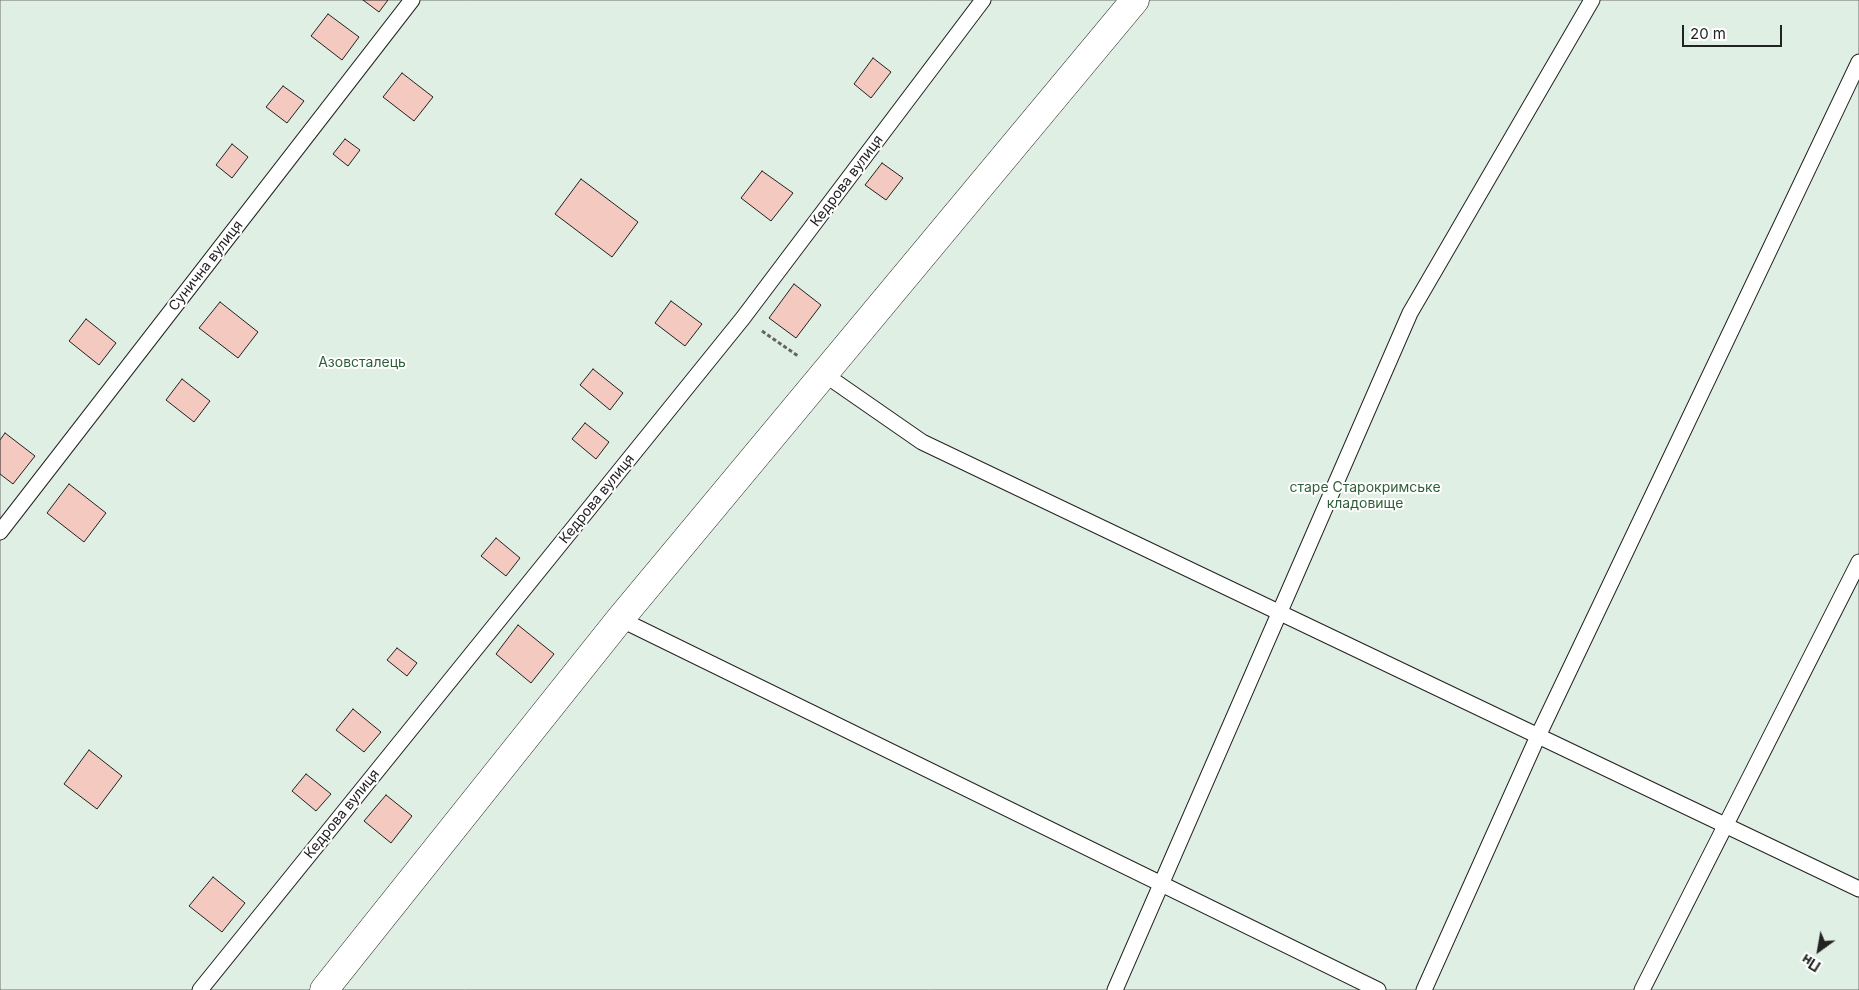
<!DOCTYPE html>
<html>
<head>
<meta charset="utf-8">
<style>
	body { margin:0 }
	#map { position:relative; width:1859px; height:990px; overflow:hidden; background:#fff; font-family:Inter,sans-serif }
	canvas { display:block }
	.north { position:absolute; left:1794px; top:925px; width:50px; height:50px; -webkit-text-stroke:4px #fff; paint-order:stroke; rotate:212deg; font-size:14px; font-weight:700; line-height:20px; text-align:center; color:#222 }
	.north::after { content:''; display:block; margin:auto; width:18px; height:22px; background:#222; clip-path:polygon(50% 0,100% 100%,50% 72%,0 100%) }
	.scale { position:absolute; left:1682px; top:25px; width:100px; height:22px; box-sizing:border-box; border:2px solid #222; border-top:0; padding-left:6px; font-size:15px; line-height:18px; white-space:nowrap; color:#222; -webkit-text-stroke:4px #fff; paint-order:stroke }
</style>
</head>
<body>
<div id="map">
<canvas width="1859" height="990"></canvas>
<div class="north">Пн</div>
<div class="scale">20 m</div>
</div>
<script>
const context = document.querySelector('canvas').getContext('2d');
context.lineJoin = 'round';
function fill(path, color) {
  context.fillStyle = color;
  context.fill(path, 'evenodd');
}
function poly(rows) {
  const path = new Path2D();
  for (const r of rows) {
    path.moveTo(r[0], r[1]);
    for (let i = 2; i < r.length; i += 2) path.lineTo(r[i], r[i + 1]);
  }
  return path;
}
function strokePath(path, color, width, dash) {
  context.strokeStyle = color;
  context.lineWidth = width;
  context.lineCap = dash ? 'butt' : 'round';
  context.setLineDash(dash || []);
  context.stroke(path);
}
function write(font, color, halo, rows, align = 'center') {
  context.font = font + ' Inter,sans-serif';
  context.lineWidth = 4;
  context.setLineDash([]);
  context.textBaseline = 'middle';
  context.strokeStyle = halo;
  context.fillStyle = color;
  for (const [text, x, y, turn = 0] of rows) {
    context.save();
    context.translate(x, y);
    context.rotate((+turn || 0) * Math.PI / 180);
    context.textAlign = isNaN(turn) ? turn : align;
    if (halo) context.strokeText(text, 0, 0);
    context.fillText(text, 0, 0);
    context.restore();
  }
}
const green = poly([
	[0,0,1859,0,1859,990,0,990,0,0]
]);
fill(green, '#e0efe3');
strokePath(green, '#6f6f6f', 1);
const building = poly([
	[363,0,388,0,379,12,363,0],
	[328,14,359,37,342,60,311,36,328,14],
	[873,58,891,72,871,98,854,84,873,58],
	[402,73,433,97,414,121,383,97,402,73],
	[283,86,304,101,287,123,266,107,283,86],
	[345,139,360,150,348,166,333,154,345,139],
	[232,144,248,157,232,178,216,165,232,144],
	[882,163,903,178,886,200,865,185,882,163],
	[762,171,793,193,771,221,741,198,762,171],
	[581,179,638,222,612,257,555,214,581,179],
	[794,284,821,305,796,338,769,318,794,284],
	[671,301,702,324,685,346,655,323,671,301],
	[220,302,258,332,238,358,199,328,220,302],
	[86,319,116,343,99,365,69,341,86,319],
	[593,369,623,393,610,410,580,385,593,369],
	[182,379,210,401,194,422,166,400,182,379],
	[585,423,609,442,596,459,572,439,585,423],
	[5,433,35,456,13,484,0,474,0,440,5,433],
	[69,484,106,513,84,542,47,513,69,484],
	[496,538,520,558,506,576,481,556,496,538],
	[518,625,554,654,531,683,496,654,518,625],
	[397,648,417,663,407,676,387,660,397,648],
	[353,709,381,732,364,752,336,730,353,709],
	[89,750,122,776,97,809,64,784,89,750],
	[306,774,331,794,316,811,292,791,306,774],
	[386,795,412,816,391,843,364,821,386,795],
	[213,877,245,903,222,932,189,906,213,877]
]);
fill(building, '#f3c9c0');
strokePath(building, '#222', 1);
const service = poly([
	[824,374,922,442,1859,889],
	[0,532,412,0],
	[620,619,1378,990],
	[200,990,743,318,983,0],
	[1115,990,1410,313,1592,0],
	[1424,990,1538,736,1859,62],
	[1642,990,1859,562]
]);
const minor = poly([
	[324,990,620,619,1135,0]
]);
strokePath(service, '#222', 17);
strokePath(minor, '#222', 29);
strokePath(poly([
	[762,331,798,356]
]), '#646464', 3, [4, 2.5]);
strokePath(service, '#fff', 15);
strokePath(minor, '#fff', 28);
write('14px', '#222', '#fff', [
	["Кедрова вулиця",847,181,-53],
	["Сунична вулиця",206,266,-52],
	["Кедрова вулиця",597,499,-51],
	["Кедрова вулиця",342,814,-51]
]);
write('14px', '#2f5e38', '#fff', [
	["Азовсталець",362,363],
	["старе Старокримське",1365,488],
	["кладовище",1365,504]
]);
</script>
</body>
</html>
